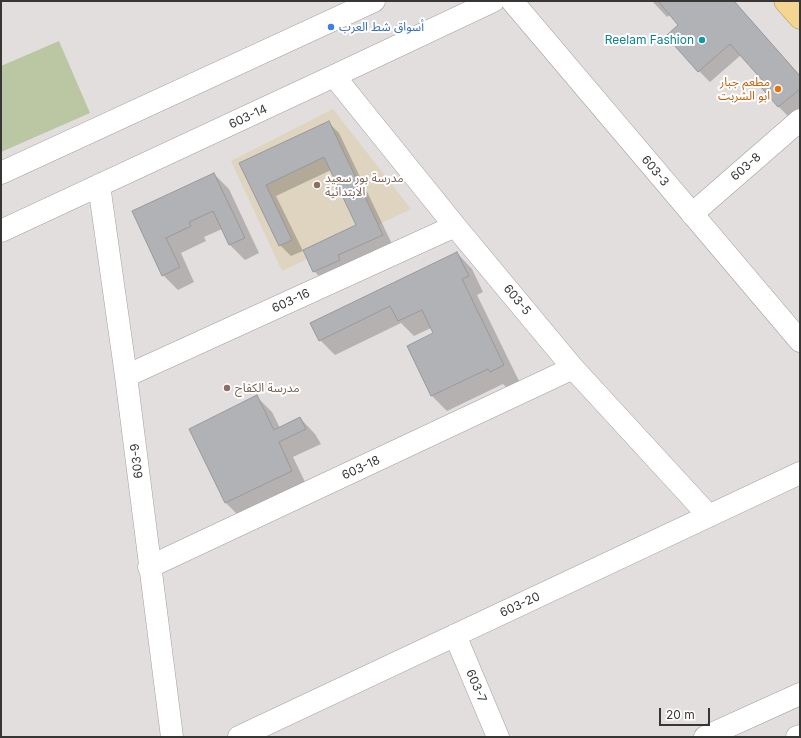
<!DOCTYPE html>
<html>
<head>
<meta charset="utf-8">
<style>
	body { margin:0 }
	#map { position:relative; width:801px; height:738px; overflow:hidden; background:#e2dedd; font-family:Inter,sans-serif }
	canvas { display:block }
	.frame { position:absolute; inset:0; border:2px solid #373635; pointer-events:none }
	.scale { position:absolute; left:659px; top:708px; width:51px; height:18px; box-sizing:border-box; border:2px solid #373635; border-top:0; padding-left:5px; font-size:12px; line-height:14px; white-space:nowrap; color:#373635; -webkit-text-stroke:3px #fff; paint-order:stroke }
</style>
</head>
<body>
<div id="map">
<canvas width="801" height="738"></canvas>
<div class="frame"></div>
<div class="scale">20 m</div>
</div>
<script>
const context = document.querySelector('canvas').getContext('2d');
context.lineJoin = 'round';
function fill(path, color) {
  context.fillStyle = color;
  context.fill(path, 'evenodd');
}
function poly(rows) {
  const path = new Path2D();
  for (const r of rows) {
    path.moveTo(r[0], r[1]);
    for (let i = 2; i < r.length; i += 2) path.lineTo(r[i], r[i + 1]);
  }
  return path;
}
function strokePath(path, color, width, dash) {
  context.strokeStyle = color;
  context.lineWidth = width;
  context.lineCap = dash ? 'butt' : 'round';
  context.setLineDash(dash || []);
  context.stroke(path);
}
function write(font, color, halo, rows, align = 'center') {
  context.font = font + ' Inter,"Noto Sans Arabic",sans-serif';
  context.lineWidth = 4;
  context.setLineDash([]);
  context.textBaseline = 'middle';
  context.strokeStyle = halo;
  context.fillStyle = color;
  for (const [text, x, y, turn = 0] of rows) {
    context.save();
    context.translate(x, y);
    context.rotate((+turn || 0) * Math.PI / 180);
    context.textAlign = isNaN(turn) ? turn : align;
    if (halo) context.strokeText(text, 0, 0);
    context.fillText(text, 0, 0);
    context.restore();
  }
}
fill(poly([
	[333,109,411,209,282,271,231,161]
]), '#dfd4c0');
fill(poly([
	[59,41,90,113,1,152,1,66]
]), '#bbc7a2');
fill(poly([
	[652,1,734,1,800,76,800,109,789,117,778,106,764,81,741,55,710,82,699,71,680,25,670,15,667,17],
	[328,122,339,133,393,246,325,282,314,271,357,226,331,170,276,196,303,251,291,256,280,245,241,163],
	[214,174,229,189,259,253,245,260,230,245,222,229,204,237,206,241,181,253,194,282,178,290,163,275,133,212],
	[457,253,472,269,483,292,477,295,519,381,506,387,503,384,447,411,432,396,408,346,434,334,431,328,414,336,401,323,335,355,320,340],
	[257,397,272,412,280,428,300,418,315,434,321,444,293,457,307,486,241,518,226,503,190,429]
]), '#0003');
const building = poly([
	[658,1,734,1,800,76,800,89,778,107,759,85,763,81,730,44,698,72,666,36,678,25,658,1],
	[329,121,383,235,338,255,340,260,313,272,303,250,356,225,324,157,266,185,292,240,279,246,239,163,329,121],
	[214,173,245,238,229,245,213,211,189,222,191,226,166,238,180,267,162,276,132,211,214,173],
	[457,252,469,276,462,279,504,365,490,372,488,369,431,396,407,346,433,333,422,310,398,321,390,306,319,341,310,323,457,252],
	[257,395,274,430,300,417,306,429,279,442,292,471,225,503,189,429,257,395]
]);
fill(building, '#b1b2b5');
strokePath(building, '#98989b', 1);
const minor = poly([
	[512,1,800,341],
	[334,76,455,226,573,368,709,516],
	[1,173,374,1],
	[99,185,126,376,172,737],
	[692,214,800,120],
	[1,231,334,76,493,1],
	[126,376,455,226],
	[149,567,573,368],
	[455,635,498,737],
	[239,737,800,473],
	[705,737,800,694],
	[797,737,800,736]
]);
const major = poly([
	[785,1,800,18]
]);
strokePath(minor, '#a39f9e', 23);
strokePath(major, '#ad8b43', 23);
strokePath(minor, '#fff', 22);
strokePath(major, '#f4d592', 22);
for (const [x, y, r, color] of [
	[331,27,4,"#3f7fe0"],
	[702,40,4,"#0f9aa8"],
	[778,89,4,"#e8710a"],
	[317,185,4,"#8d6e63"],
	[227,388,4,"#8d6e63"]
]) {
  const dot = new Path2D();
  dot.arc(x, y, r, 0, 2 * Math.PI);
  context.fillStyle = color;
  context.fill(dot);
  strokePath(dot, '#fff', 1.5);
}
write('12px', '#366cbe', '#fff', [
	["أسواق شط العرب",339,27]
], 'left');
write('12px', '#0d838f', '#fff', [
	["Reelam Fashion",694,40]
], 'right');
write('12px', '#c56008', '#fff', [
	["مطعم جبار",770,82],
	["ابو الشربت",770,96]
], 'right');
write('12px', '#373635', '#fff', [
	["603-14",248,117,-25],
	["603-8",746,167,-41],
	["603-3",655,171,50],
	["603-5",517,300,50],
	["603-16",291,301,-25],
	["603-9",137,461,-97],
	["603-18",361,468,-25],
	["603-20",520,605,-25],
	["603-7",476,686,67]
]);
write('12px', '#785e54', '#fff', [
	["مدرسة بور سعيد",325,178],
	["الابتدائية",325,192],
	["مدرسة الكفاح",235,388]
], 'left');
</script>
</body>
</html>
